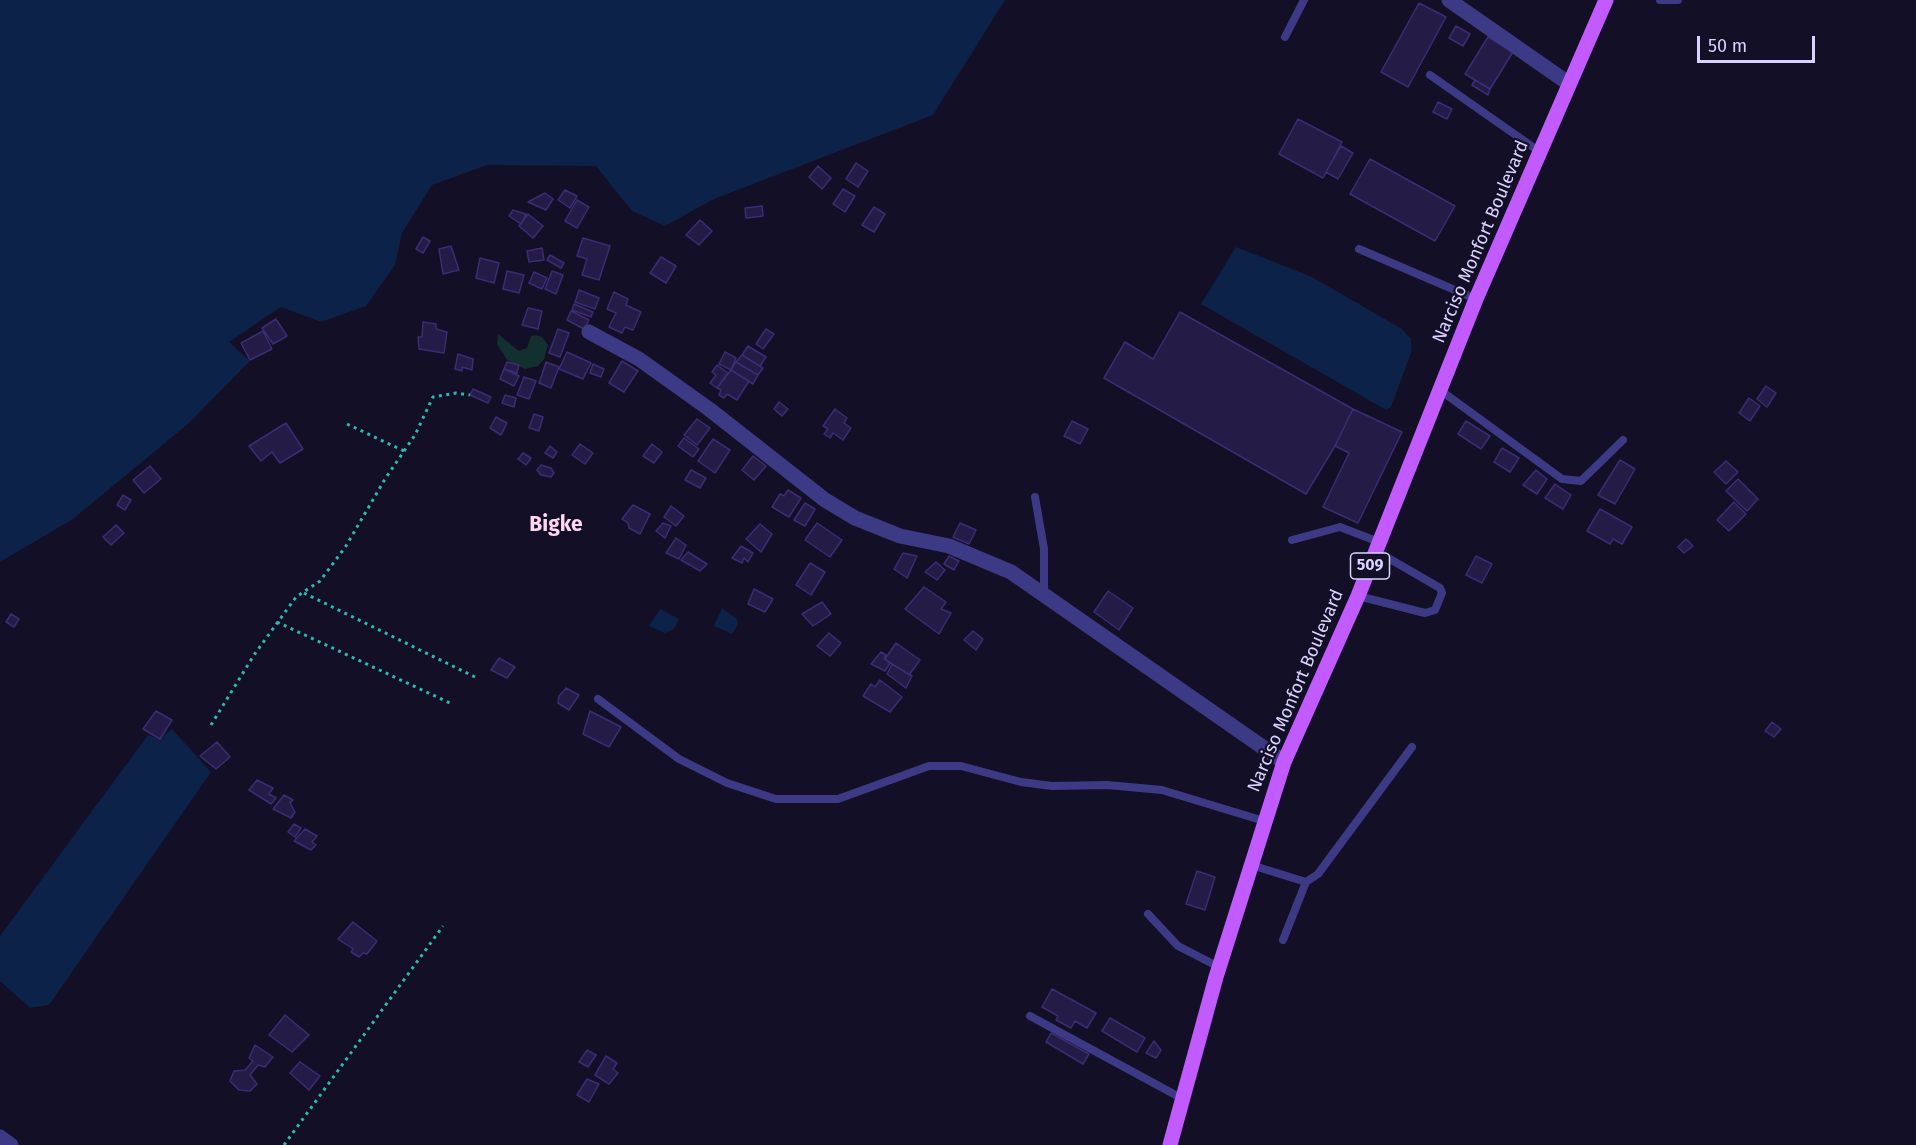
<!DOCTYPE html>
<html>
<head>
<meta charset="utf-8">
<style>
	body { margin:0 }
	#map { position:relative; width:1916px; height:1145px; overflow:hidden; background:#130f26; font-family:"Fira Sans",sans-serif }
	canvas { display:block }
	.scale { position:absolute; left:1697px; top:36px; width:118px; height:27px; box-sizing:border-box; border:3px solid #d9d4ff; border-top:0; padding-left:8px; font-size:18px; line-height:21px; white-space:nowrap; color:#d9d4ff; -webkit-text-stroke:4px #130f26; paint-order:stroke }
</style>
</head>
<body>
<div id="map">
<canvas width="1916" height="1145"></canvas>
<div class="scale">50 m</div>
</div>
<script>
const context = document.querySelector('canvas').getContext('2d');
context.lineJoin = 'round';
function fill(path, color) {
  context.fillStyle = color;
  context.fill(path, 'evenodd');
}
function poly(rows) {
  const path = new Path2D();
  for (const r of rows) {
    path.moveTo(r[0], r[1]);
    for (let i = 2; i < r.length; i += 2) path.lineTo(r[i], r[i + 1]);
  }
  return path;
}
function strokePath(path, color, width, dash) {
  context.strokeStyle = color;
  context.lineWidth = width;
  context.lineCap = dash ? 'butt' : 'round';
  context.setLineDash(dash || []);
  context.stroke(path);
}
function write(font, color, halo, rows, align = 'center') {
  context.font = font + ' "Fira Sans",sans-serif';
  context.lineWidth = 4.5;
  context.setLineDash([]);
  context.textBaseline = 'middle';
  context.strokeStyle = halo;
  context.fillStyle = color;
  for (const [text, x, y, turn = 0] of rows) {
    context.save();
    context.translate(x, y);
    context.rotate((+turn || 0) * Math.PI / 180);
    context.textAlign = isNaN(turn) ? turn : align;
    if (halo) context.strokeText(text, 0, 0);
    context.fillText(text, 0, 0);
    context.restore();
  }
}
fill(poly([
	[498,334,519,351,527,348,531,336,536,335,542,337,548,345,544,359,538,366,525,369,507,360,497,344]
]), '#12302f');
fill(poly([
	[0,0,1005,0,933,115,714,199,665,226,632,211,596,166,487,165,432,185,402,233,395,265,366,306,321,322,281,307,229,342,250,361,189,423,73,519,0,562],
	[1236,247,1312,277,1402,329,1411,339,1412,350,1391,407,1386,410,1201,304],
	[722,608,737,619,738,625,732,634,714,626],
	[660,609,679,619,674,629,665,633,649,626],
	[172,729,211,772,49,1005,30,1008,0,981,0,936,148,735,160,739]
]), '#0c2248');
const building = poly([
	[1419,3,1446,17,1408,87,1381,72,1419,3],
	[1456,26,1470,34,1463,46,1449,38,1456,26],
	[1488,37,1513,52,1490,89,1465,74,1488,37],
	[1475,80,1490,89,1488,95,1472,85,1475,80],
	[1438,102,1452,109,1447,119,1433,112,1438,102],
	[1298,119,1342,142,1323,178,1279,154,1298,119],
	[1341,146,1353,153,1338,179,1326,172,1341,146],
	[1370,159,1455,206,1435,241,1350,194,1370,159],
	[856,163,868,171,858,187,846,179,856,163],
	[818,166,831,178,822,189,809,177,818,166],
	[843,189,855,196,845,212,833,204,843,189],
	[565,190,577,196,570,208,558,200,565,190],
	[545,193,553,199,546,210,528,202,545,193],
	[577,200,589,207,577,228,565,221,577,200],
	[762,206,763,216,746,218,745,208,762,206],
	[874,207,885,214,874,232,862,225,874,207],
	[513,210,526,214,521,224,509,216,513,210],
	[528,214,543,226,533,238,519,226,528,214],
	[700,220,712,231,699,245,686,235,700,220],
	[423,237,430,241,423,253,416,249,423,237],
	[583,238,610,246,599,280,582,275,587,259,577,256,583,238],
	[451,246,459,270,443,274,439,249,451,246],
	[542,248,544,260,529,262,527,251,542,248],
	[550,255,564,263,561,268,547,260,550,255],
	[661,257,676,266,666,283,650,273,661,257],
	[480,258,499,263,494,283,476,278,480,258],
	[507,271,524,275,519,293,503,289,507,271],
	[552,271,563,275,556,294,545,289,552,271],
	[534,272,547,278,542,289,529,283,534,272],
	[579,290,599,298,595,309,575,302,579,290],
	[614,292,628,299,626,305,641,312,633,330,625,327,622,333,609,327,616,313,607,309,614,292],
	[574,304,593,312,591,317,572,310,574,304],
	[528,308,542,311,538,329,522,325,528,308],
	[571,311,589,320,584,329,567,320,571,311],
	[1180,312,1353,409,1335,446,1306,494,1104,378,1125,342,1153,359,1180,312],
	[276,319,287,336,273,344,262,328,276,319],
	[423,322,436,324,436,329,447,332,444,353,419,349,418,337,422,337,423,322],
	[558,329,569,333,560,357,549,353,558,329],
	[766,329,774,334,763,349,756,344,766,329],
	[263,331,272,349,250,360,241,343,263,331],
	[748,346,766,357,760,366,742,355,748,346],
	[567,352,591,363,583,379,559,369,567,352],
	[725,352,736,358,731,370,719,364,725,352],
	[458,354,473,359,472,370,462,367,462,371,455,369,458,354],
	[742,355,763,368,758,375,736,362,742,355],
	[622,361,638,371,624,392,609,383,622,361],
	[507,362,519,365,517,373,504,369,507,362],
	[546,362,559,367,551,388,539,383,546,362],
	[736,362,758,375,753,384,731,370,736,362],
	[593,364,604,369,601,377,590,373,593,364],
	[717,365,728,373,717,388,710,383,716,375,712,372,717,365],
	[504,369,519,376,514,386,500,379,504,369],
	[731,370,749,381,737,400,727,394,724,398,719,395,721,390,717,388,731,370],
	[524,377,536,381,529,399,517,395,524,377],
	[1766,386,1776,393,1767,407,1757,399,1766,386],
	[473,389,491,397,488,403,470,395,473,389],
	[505,395,516,398,514,407,502,403,505,395],
	[1749,398,1760,406,1750,421,1739,413,1749,398],
	[779,402,788,409,782,416,774,409,779,402],
	[835,409,847,418,844,423,851,428,843,440,833,433,830,438,824,434,828,429,823,426,835,409],
	[1353,409,1402,432,1358,523,1323,507,1349,453,1335,446,1353,409],
	[534,414,543,417,539,431,529,428,534,414],
	[496,417,507,423,501,435,490,428,496,417],
	[697,419,710,428,697,445,684,435,697,419],
	[1072,421,1088,429,1080,444,1064,436,1072,421],
	[1466,421,1490,436,1481,449,1458,434,1466,421],
	[286,423,303,449,280,463,272,452,261,461,249,446,286,423],
	[684,438,699,449,693,457,678,446,684,438],
	[713,439,730,450,715,473,698,461,713,439],
	[580,444,593,453,585,464,572,455,580,444],
	[652,444,662,452,654,463,643,456,652,444],
	[550,446,557,452,553,458,545,453,550,446],
	[1502,448,1519,458,1510,472,1494,462,1502,448],
	[523,453,531,458,526,465,518,459,523,453],
	[753,456,766,466,754,480,742,470,753,456],
	[1620,460,1635,469,1615,504,1598,495,1620,460],
	[1726,461,1738,472,1726,484,1714,472,1726,461],
	[541,465,551,468,554,473,551,477,541,475,537,470,541,465],
	[150,466,161,479,144,493,133,480,150,466],
	[691,470,706,478,700,488,685,480,691,470],
	[1536,470,1547,479,1537,494,1523,485,1536,470],
	[1738,479,1758,499,1747,511,1726,491,1738,479],
	[1555,484,1571,495,1563,509,1545,498,1555,484],
	[788,490,801,498,789,517,772,507,780,494,784,496,788,490],
	[123,495,131,500,125,510,117,505,123,495],
	[1734,502,1746,514,1729,531,1717,520,1734,502],
	[805,503,815,509,805,526,794,520,805,503],
	[633,505,650,514,640,534,629,528,628,523,622,519,633,505],
	[671,506,684,516,676,526,664,517,671,506],
	[1600,509,1632,527,1622,544,1613,539,1610,544,1587,531,1600,509],
	[663,523,671,526,665,538,656,531,663,523],
	[817,523,842,540,830,557,805,540,817,523],
	[960,523,976,530,969,544,953,537,960,523],
	[760,524,772,534,761,552,746,539,760,524],
	[116,525,124,533,111,545,103,537,116,525],
	[676,538,686,545,679,559,666,553,676,538],
	[1686,539,1693,546,1684,553,1678,547,1686,539],
	[741,546,753,553,748,562,744,558,742,563,732,558,741,546],
	[688,552,707,564,700,571,681,560,688,552],
	[903,553,917,556,907,578,894,569,903,553],
	[949,556,959,561,954,570,944,564,949,556],
	[1476,556,1492,564,1482,583,1466,575,1476,556],
	[936,562,945,570,937,580,925,572,936,562],
	[810,563,825,572,811,595,796,585,810,563],
	[924,587,946,602,941,609,951,613,939,634,905,609,924,587],
	[754,589,773,599,765,612,748,604,754,589],
	[1108,591,1133,608,1119,630,1094,612,1108,591],
	[822,602,831,614,813,626,802,614,822,602],
	[11,614,19,619,14,627,6,622,11,614],
	[973,631,983,639,976,650,964,640,973,631],
	[829,633,841,643,830,656,817,646,829,633],
	[896,643,920,660,909,675,885,659,896,643],
	[881,652,886,655,884,659,890,663,885,671,871,664,881,652],
	[499,658,515,667,507,678,491,670,499,658],
	[892,664,912,676,906,688,887,674,892,664],
	[880,680,902,697,890,712,863,696,871,684,875,687,880,680],
	[566,688,579,695,569,710,558,703,559,696,566,688],
	[156,711,172,720,160,739,143,729,156,711],
	[590,711,621,727,609,747,583,734,590,711],
	[1772,722,1781,729,1774,737,1765,731,1772,722],
	[217,742,230,757,216,769,200,756,217,742],
	[257,780,273,788,269,794,276,798,271,804,249,790,257,780],
	[284,795,293,800,290,803,295,812,291,818,273,809,284,795],
	[294,824,301,828,295,837,288,832,294,824],
	[305,829,317,836,312,842,316,845,311,850,294,841,305,829],
	[1197,871,1215,877,1205,910,1186,904,1197,871],
	[353,922,377,941,367,954,363,953,359,957,351,952,353,949,338,939,353,922],
	[1052,989,1096,1013,1087,1028,1075,1021,1071,1028,1056,1020,1058,1016,1042,1007,1052,989],
	[285,1015,309,1035,292,1052,269,1035,285,1015],
	[1110,1018,1145,1038,1137,1052,1102,1031,1110,1018],
	[1051,1033,1089,1054,1083,1064,1046,1042,1051,1033],
	[1154,1041,1161,1050,1156,1058,1146,1053,1154,1041],
	[255,1045,273,1057,265,1067,258,1065,250,1075,257,1084,250,1091,239,1090,230,1081,234,1071,245,1070,253,1061,249,1058,255,1045],
	[587,1050,596,1055,588,1067,579,1062,587,1050],
	[606,1056,617,1063,613,1069,618,1073,609,1084,595,1075,606,1056],
	[300,1062,320,1076,309,1090,290,1073,300,1062],
	[587,1079,599,1084,589,1102,577,1095,587,1079]
]);
fill(building, '#241b47');
strokePath(building, '#3b2d73', 1.5);
strokePath(poly([
	[347,424,404,451],
	[304,593,477,678],
	[277,622,452,704],
	[211,725,254,655,296,597,320,581,346,546,385,479,415,435,433,397,456,393,470,395],
	[284,1145,443,926]
]), '#2fb8b0', 3, [3, 4.5]);
strokePath(poly([
	[1660,0,1678,0],
	[1285,37,1304,0],
	[1430,75,1540,152],
	[1359,249,1476,299],
	[1440,390,1562,479,1581,481,1623,440],
	[1035,497,1044,549,1044,595],
	[1292,540,1340,527,1379,542],
	[1358,596,1425,613,1435,610,1442,593,1440,588,1376,551],
	[598,699,679,759,727,783,776,799,838,799,929,766,961,766,1021,782,1052,786,1107,785,1162,790,1264,821],
	[1251,865,1306,882,1318,874,1412,747],
	[1148,914,1178,946,1219,967],
	[1283,940,1306,882],
	[1030,1016,1183,1099]
]), '#3d3a85', 8);
strokePath(poly([
	[1449,0,1568,83],
	[589,332,639,359,709,409,825,500,855,518,900,536,949,546,1011,572,1284,762],
	[0,1137,11,1145]
]), '#3d3a85', 15);
strokePath(poly([
	[1170,1145,1216,977,1284,762,1358,596,1476,299,1606,0]
]), '#c25bff', 15);
for (const [x, y, w] of [
	[1370,566,39]
]) {
  const box = new Path2D();
  box.roundRect(x - w / 2, y - 13, w, 26, 4.5);
  context.fillStyle = '#130f26';
  context.fill(box);
  strokePath(box, '#d9d4ff', 1.5);
}
write('bold 16px', '#d9d4ff', null, [
	["509",1370,566]
]);
write('18px', '#d9d4ff', '#130f26', [
	["Narciso Monfort Boulevard",1481,242,-67],
	["Narciso Monfort Boulevard",1296,691,-67]
]);
write('bold 21px', '#ffd6f0', '#130f26', [
	["Bigke",556,525]
]);
</script>
</body>
</html>
